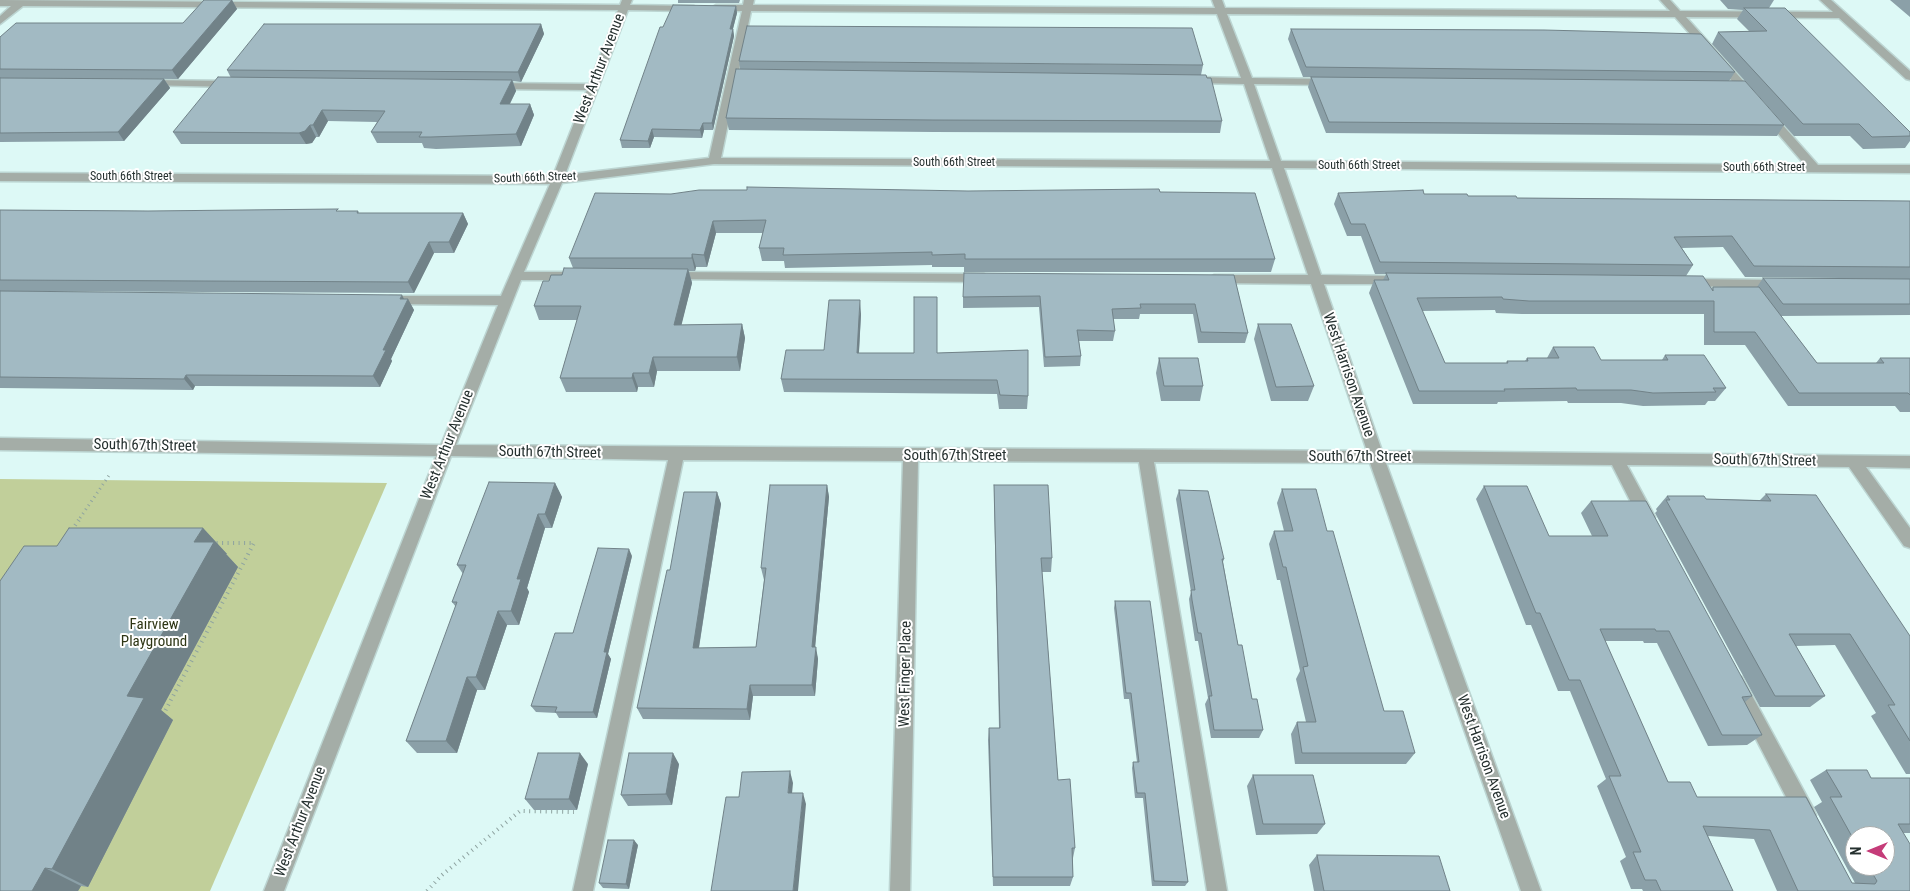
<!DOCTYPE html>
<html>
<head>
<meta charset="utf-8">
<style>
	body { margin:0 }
	#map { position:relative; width:1910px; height:891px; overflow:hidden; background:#ddf9f6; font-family:"Roboto Condensed",sans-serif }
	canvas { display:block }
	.north { position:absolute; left:1845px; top:826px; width:50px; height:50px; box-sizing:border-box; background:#fff; border:1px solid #a8acac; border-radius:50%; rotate:270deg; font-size:14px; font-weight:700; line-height:20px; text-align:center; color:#25302f }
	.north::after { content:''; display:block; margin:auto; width:18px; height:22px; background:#c53c79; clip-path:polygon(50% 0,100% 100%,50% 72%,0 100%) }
</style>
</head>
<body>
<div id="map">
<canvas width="1910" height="891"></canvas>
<div class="north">N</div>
</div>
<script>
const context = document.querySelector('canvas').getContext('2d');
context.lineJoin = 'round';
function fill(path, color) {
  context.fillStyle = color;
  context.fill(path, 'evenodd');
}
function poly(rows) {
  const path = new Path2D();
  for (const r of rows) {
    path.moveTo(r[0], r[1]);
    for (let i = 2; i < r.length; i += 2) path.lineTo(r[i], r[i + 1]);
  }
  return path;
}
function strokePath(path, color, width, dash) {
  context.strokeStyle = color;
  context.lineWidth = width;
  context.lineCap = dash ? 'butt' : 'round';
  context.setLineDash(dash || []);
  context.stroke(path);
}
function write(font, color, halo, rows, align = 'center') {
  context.font = font + ' "Roboto Condensed",sans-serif';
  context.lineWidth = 4;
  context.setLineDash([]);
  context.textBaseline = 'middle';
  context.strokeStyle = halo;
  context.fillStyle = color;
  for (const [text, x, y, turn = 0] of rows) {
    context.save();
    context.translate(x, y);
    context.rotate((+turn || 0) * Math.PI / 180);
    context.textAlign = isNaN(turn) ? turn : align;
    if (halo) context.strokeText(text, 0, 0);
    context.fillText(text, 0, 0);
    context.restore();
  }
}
fill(poly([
	[0,479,387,483,210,891,0,891]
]), '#c1cf9a');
const minor = poly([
	[0,0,620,5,622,0,632,0,630,5,694,6,696,8,691,11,628,10,565,175,709,158,742,11,716,11,711,8,716,5,743,5,744,0,754,0,753,5,1215,8,1212,0,1222,0,1225,8,1670,11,1660,0,1670,0,1680,11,1833,12,1820,0,1831,0,1910,71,1910,80,1906,79,1839,18,1686,17,1755,94,1755,98,1751,99,1747,98,1675,17,1227,14,1252,78,1330,79,1335,82,1330,85,1254,84,1281,161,1805,165,1762,115,1768,112,1772,113,1818,165,1910,165,1910,173,1284,168,1321,275,1394,276,1401,280,1394,284,1324,284,1382,451,1910,456,1910,468,1866,467,1910,528,1910,548,1904,546,1849,467,1627,465,1655,517,1653,522,1647,523,1641,522,1612,465,1386,463,1541,891,1521,891,1370,463,1154,462,1227,891,1207,891,1139,462,918,461,910,891,890,891,903,461,683,460,593,891,573,891,668,460,451,456,284,891,264,891,436,456,0,450,0,438,441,445,498,305,390,304,383,300,390,296,501,296,550,184,0,181,0,173,553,176,587,90,495,89,490,86,495,83,589,84,618,10,23,6,0,24,0,16,11,6,0,6,0,0],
	[751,11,1217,14,1241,78,1193,77,1188,80,1193,83,1244,84,1270,161,721,158,751,11],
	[714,164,1272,168,1308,275,1214,275,1208,279,1214,283,1311,284,1367,451,456,445,521,280,571,280,577,276,571,272,524,272,562,183,714,164],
	[147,80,232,81,237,84,232,87,143,85,143,81,147,80],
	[672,272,984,274,990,278,984,282,667,279,666,276,672,272],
	[1689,279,1779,280,1786,284,1779,288,1684,286,1682,283,1689,279],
	[1736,675,1742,677,1813,808,1816,815,1813,822,1806,825,1799,822,1727,683,1730,677,1736,675]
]);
strokePath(minor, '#bcd5d2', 3);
strokePath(poly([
	[80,518,110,474]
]), '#8ea3a0', 3, [1, 4]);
strokePath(poly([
	[72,530,81,517],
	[163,715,254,543,213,543],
	[427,891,442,875,520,811,574,812]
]), '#8ea3a0', 4, [1, 4.5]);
fill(minor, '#a4ada7');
fill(poly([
	[232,0,237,9,178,79,0,78,0,37,183,23],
	[678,0,740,0,739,3,678,3],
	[1720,0,1774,0,1769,8,1910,132,1910,141,1905,148,1863,149,1850,136,1794,136,1712,44,1718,32,1749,31,1737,19,1743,10,1728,9],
	[1890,0,1910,0,1910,17],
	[736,6,737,13,733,29,734,36,713,130,704,130,702,138,654,137,650,148,622,148,620,140,663,27],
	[541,24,544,34,521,82,513,81,516,91,510,104,530,104,534,115,521,146,436,149,424,148,422,143,377,143,371,132,377,122,328,121,319,137,316,137,312,143,306,144,181,144,173,132,231,78,227,70],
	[1291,29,1735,72,1729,81,1784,125,1777,136,1326,133,1308,87,1311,77,1358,77,1303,77,1288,39],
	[739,61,1203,65,1201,75,1222,121,1220,133,933,132,729,130,726,118,740,69],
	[0,78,164,79,170,88,124,141,0,142],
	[968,191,1160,192,1275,259,1271,272,964,272,964,267,932,267,932,265,785,268,784,261,762,261,759,248,763,233,716,233,707,267,696,267,695,271,689,271,692,283,681,325,742,324,745,338,740,371,657,371,654,387,638,387,637,392,566,392,560,378,577,320,539,320,534,306,549,281,573,268,569,258,671,194],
	[1338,193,1424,194,1517,198,1910,201,1910,315,1781,316,1817,363,1876,363,1880,358,1910,358,1910,412,1900,412,1895,406,1788,406,1745,345,1704,345,1704,314,1522,314,1496,313,1495,310,1422,311,1445,363,1506,363,1507,361,1525,361,1527,358,1547,358,1553,347,1601,360,1662,360,1665,355,1726,388,1715,401,1708,401,1705,405,1643,406,1621,403,1568,403,1567,401,1498,402,1497,404,1413,404,1369,293,1374,280,1383,280,1386,274,1375,274,1361,236,1347,236,1334,204],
	[1723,247,1745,277,1839,278,1763,278,1757,287,1713,287,1712,289,1686,276,1693,265,1682,248],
	[0,210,148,211,358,211,359,213,463,213,468,224,454,253,434,253,414,293,0,291],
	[1234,275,1248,333,1245,343,1198,343,1193,314,1140,314,1139,319,1113,319,1115,331,1113,341,1079,341,1081,356,1080,366,1044,367,1039,307,963,308,963,297],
	[0,291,408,299,414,310,391,359,392,361,380,387,209,386,195,386,193,390,0,388],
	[861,314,859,353,937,353,1028,350,1028,396,1027,409,999,409,997,394,784,392,781,379,824,350],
	[1258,324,1314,386,1308,401,1271,401,1254,339],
	[1159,358,1203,386,1200,401,1161,401,1156,373],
	[555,483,562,497,552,528,545,528,527,588,529,592,519,625,507,625,485,690,477,690,457,753,417,753,406,741,456,607,452,602,463,574,457,565],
	[827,485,829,497,815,647,818,659,815,696,753,696,750,720,643,719,637,708,670,570,717,492,721,504,699,648,756,647,764,580,761,568],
	[994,485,1052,558,1051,572,1042,572,1058,780,1075,848,1073,858,1073,877,1070,886,993,886,988,740,989,728,999,728,994,500],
	[1484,486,1549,536,1592,536,1581,513,1591,501,1752,696,1745,702,1762,735,1747,745,1708,746,1657,643,1644,643,1643,641,1605,641,1668,782,1697,797,1806,797,1852,883,1855,883,1814,807,1822,802,1810,780,1826,770,1871,778,1910,778,1910,833,1903,833,1910,891,1777,891,1754,839,1708,836,1733,891,1643,891,1642,889,1631,889,1620,861,1626,857,1597,786,1606,779,1570,691,1558,691,1531,625,1526,625,1476,499],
	[1855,836,1885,866,1855,866],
	[1282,489,1327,531,1384,711,1415,753,1406,764,1295,764,1291,734,1297,722,1306,722,1296,679,1300,671,1280,580,1277,580,1269,544,1274,531,1284,531,1277,503],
	[1179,490,1224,559,1223,562,1238,645,1252,699,1263,730,1259,738,1211,738,1205,704,1208,698,1198,641,1195,641,1190,608,1189,599,1191,592,1176,499],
	[1766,494,1910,636,1910,774,1906,774,1871,716,1876,713,1835,645,1796,646,1825,696,1810,707,1760,707,1655,513,1657,511,1656,509,1667,496,1706,499,1760,500],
	[203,528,227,554,226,554,238,567,161,710,173,720,88,887,81,886,78,891,0,891],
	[632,556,608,654,611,659,597,718,559,718,556,713,536,712,531,706,573,633],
	[1115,601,1188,882,1185,886,1152,886,1143,798,1135,798,1132,768,1133,762,1137,762,1129,699,1124,699,1114,608],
	[588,764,577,810,534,810,525,799],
	[679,764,672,805,628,806,621,795],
	[1253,775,1325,824,1317,834,1256,835,1247,786],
	[638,845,629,889,603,888,599,883],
	[1317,855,1450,891,1314,891,1309,865]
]), '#8ba0a8');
fill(poly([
	[232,0,237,9,178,79,172,70],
	[736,6,737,13,731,36,730,29],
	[541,24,544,34,521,82,518,72],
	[733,29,734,36,713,130,712,123],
	[164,79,170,88,124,141,118,132],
	[512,80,516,91,504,115,500,104],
	[530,104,534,115,521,146,516,134],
	[322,110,328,121,319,137,313,125],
	[703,123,704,130,702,138,700,130],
	[310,125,316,137,312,143,306,144,299,133],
	[652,129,654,137,650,148,648,141],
	[463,213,468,224,454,253,449,242],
	[713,221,716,233,707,267,704,255],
	[429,242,434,253,414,293,408,282],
	[692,254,696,267,695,271,692,258],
	[688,269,692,283,678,339,674,325],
	[402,295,406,303,408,299,414,310,391,359,392,361,380,387,373,376],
	[860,300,861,314,858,367,857,353],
	[742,324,745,338,740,371,737,357],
	[653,357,657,371,654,387,649,373],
	[633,373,638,387,637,392,632,378],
	[186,375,195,386,193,390,184,379],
	[555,483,562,497,552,528,545,514],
	[827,485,829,497,814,659,812,647],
	[717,492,721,504,697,659,693,648],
	[538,514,545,528,527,588,529,592,519,625,511,611,517,579],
	[203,528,227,554,226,554,238,567,161,710,173,720,88,887,52,869,194,542],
	[629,549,632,556,608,654,611,659,597,718,593,712,604,652],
	[498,611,507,625,485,690,476,677],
	[816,647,818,659,815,696,812,685],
	[467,677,477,690,457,753,446,741],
	[750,685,753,696,750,720,747,709],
	[580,753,588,764,577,810,569,799],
	[673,753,679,764,672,805,666,794],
	[790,771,793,783,791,804,788,793],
	[803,793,806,804,798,891,793,891],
	[634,840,638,845,629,889,626,884],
	[45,868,81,886,78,891,32,891]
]), '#718288');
const building = poly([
	[204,0,232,0,172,70,0,69,0,37,16,23,183,23,204,0],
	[673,5,736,6,730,29,733,29,712,123,703,123,700,130,652,129,648,141,620,140,660,27,663,27,673,5],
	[1744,8,1785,8,1910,132,1910,136,1872,137,1859,124,1803,124,1718,32,1767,31,1744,8],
	[264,24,541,24,518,72,227,70,264,24],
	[747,26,1192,28,1203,65,739,61,747,26],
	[1291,29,1544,30,1701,34,1735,72,1306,67,1291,29],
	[736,69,1206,75,1207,78,1211,78,1222,121,933,120,726,118,736,69],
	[218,77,512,80,500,104,530,104,516,134,431,137,419,137,422,132,371,132,385,111,322,110,313,125,310,125,305,131,299,133,173,132,218,77],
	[1311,77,1745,81,1784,125,1329,122,1311,77],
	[0,78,164,79,118,132,0,133,0,78],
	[747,187,968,191,1159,189,1160,192,1255,193,1275,259,965,259,965,254,932,255,932,252,783,255,784,248,759,248,766,220,713,221,704,255,692,254,692,258,569,258,595,193,671,194,699,190,747,190,747,187],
	[1423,190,1424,194,1467,194,1468,196,1516,196,1517,198,1910,201,1910,267,1754,266,1732,236,1674,237,1693,265,1380,262,1365,224,1351,224,1338,193,1423,190],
	[338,209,336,211,358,211,357,213,463,213,449,242,429,242,408,282,0,280,0,210,148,211,338,209],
	[564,268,688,269,674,325,742,324,737,357,653,357,649,373,633,373,632,378,560,378,581,306,534,306,543,281,549,281,551,275,562,275,564,268],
	[964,273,1234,275,1248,333,1201,332,1195,304,1140,304,1141,308,1112,309,1115,331,1077,330,1081,356,1045,357,1040,296,963,297,964,273],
	[1386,273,1703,276,1713,291,1713,287,1759,287,1817,363,1884,363,1880,358,1910,358,1910,395,1908,393,1799,393,1755,332,1714,332,1714,301,1529,301,1503,299,1502,297,1417,298,1445,363,1508,363,1507,361,1528,361,1527,358,1559,358,1553,347,1594,347,1601,360,1668,360,1665,355,1704,355,1726,388,1713,388,1716,392,1653,393,1631,390,1577,390,1576,388,1504,389,1505,391,1419,391,1374,280,1389,280,1386,273],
	[1763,278,1910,279,1910,304,1783,304,1763,278],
	[0,291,402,295,400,299,408,299,383,350,386,350,373,376,200,375,186,375,184,379,0,377,0,291],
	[914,297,937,297,937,353,1028,350,1028,396,1000,395,997,380,781,379,786,350,824,350,829,300,860,300,857,353,914,353,914,297],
	[1258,324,1291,324,1314,386,1276,387,1258,324],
	[1159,358,1198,358,1203,386,1164,386,1159,358],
	[489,482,555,483,545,514,538,514,517,579,521,579,511,611,498,611,476,677,467,677,446,741,406,741,457,602,452,602,466,565,457,565,489,482],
	[770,485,827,485,812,647,816,647,812,685,750,685,747,709,637,708,667,570,670,570,684,492,717,492,693,648,756,647,766,568,761,568,770,485],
	[994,485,1048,485,1052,558,1041,558,1058,780,1070,779,1075,848,1072,848,1073,877,993,877,989,728,1000,728,994,485],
	[1484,486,1527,486,1549,536,1608,536,1591,501,1646,501,1752,696,1742,697,1762,735,1722,735,1669,631,1656,631,1655,629,1600,629,1668,782,1690,782,1697,797,1806,797,1852,883,1875,884,1877,881,1868,866,1885,866,1885,836,1855,836,1855,842,1830,797,1842,797,1826,770,1867,770,1871,778,1910,778,1910,824,1898,824,1910,844,1910,891,1798,891,1770,830,1703,826,1733,891,1661,891,1656,880,1645,880,1633,852,1641,852,1609,776,1621,776,1580,680,1569,680,1540,613,1536,613,1484,486],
	[1282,489,1316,489,1327,531,1333,531,1384,711,1403,711,1415,753,1302,753,1297,722,1316,722,1303,667,1308,666,1286,567,1283,567,1274,531,1293,531,1282,489],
	[1179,490,1208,491,1224,559,1222,559,1238,645,1242,645,1252,699,1257,699,1263,730,1214,730,1209,696,1212,696,1201,633,1198,633,1192,600,1191,590,1195,590,1179,490],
	[1766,494,1816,495,1910,636,1910,741,1888,705,1895,705,1850,634,1789,634,1825,696,1775,696,1666,500,1670,500,1667,496,1704,496,1706,499,1771,501,1766,494],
	[69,528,203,528,194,542,214,542,127,696,144,698,52,869,45,868,32,891,0,891,0,581,24,546,57,546,69,528],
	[598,548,629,549,604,652,607,652,593,712,555,712,557,707,531,706,555,633,573,633,598,548],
	[1115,601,1150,601,1188,882,1154,881,1145,793,1137,793,1133,762,1139,762,1131,693,1126,693,1115,601],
	[538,753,580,753,569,799,525,799,538,753],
	[629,753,673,753,666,794,621,795,629,753],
	[790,771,788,793,803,793,793,891,711,891,726,797,739,797,742,772,790,771],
	[1253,775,1313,775,1325,824,1263,824,1253,775],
	[608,840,634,840,626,884,599,883,608,840],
	[1317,855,1439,856,1450,891,1324,891,1317,855]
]);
fill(building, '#a2bac3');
strokePath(building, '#718288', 1);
write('12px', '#25302f', '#fff', [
	["South 66th Street",954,163],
	["South 66th Street",1359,166],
	["South 66th Street",1764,168],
	["South 66th Street",131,177],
	["South 66th Street",535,178,-2]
]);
write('15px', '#25302f', '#fff', [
	["West Arthur Avenue",600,69,-69],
	["West Harrison Avenue",1348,375,71],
	["West Arthur Avenue",448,445,-68],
	["South 67th Street",145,446,1],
	["South 67th Street",550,453,1],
	["South 67th Street",955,456],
	["South 67th Street",1360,457],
	["South 67th Street",1765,461,1],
	["West Finger Place",906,674,-89],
	["West Harrison Avenue",1483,757,70],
	["West Arthur Avenue",301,822,-69]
]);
write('15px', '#2d3514', '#fff', [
	["Fairview",154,625],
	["Playground",154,642]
]);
</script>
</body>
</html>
